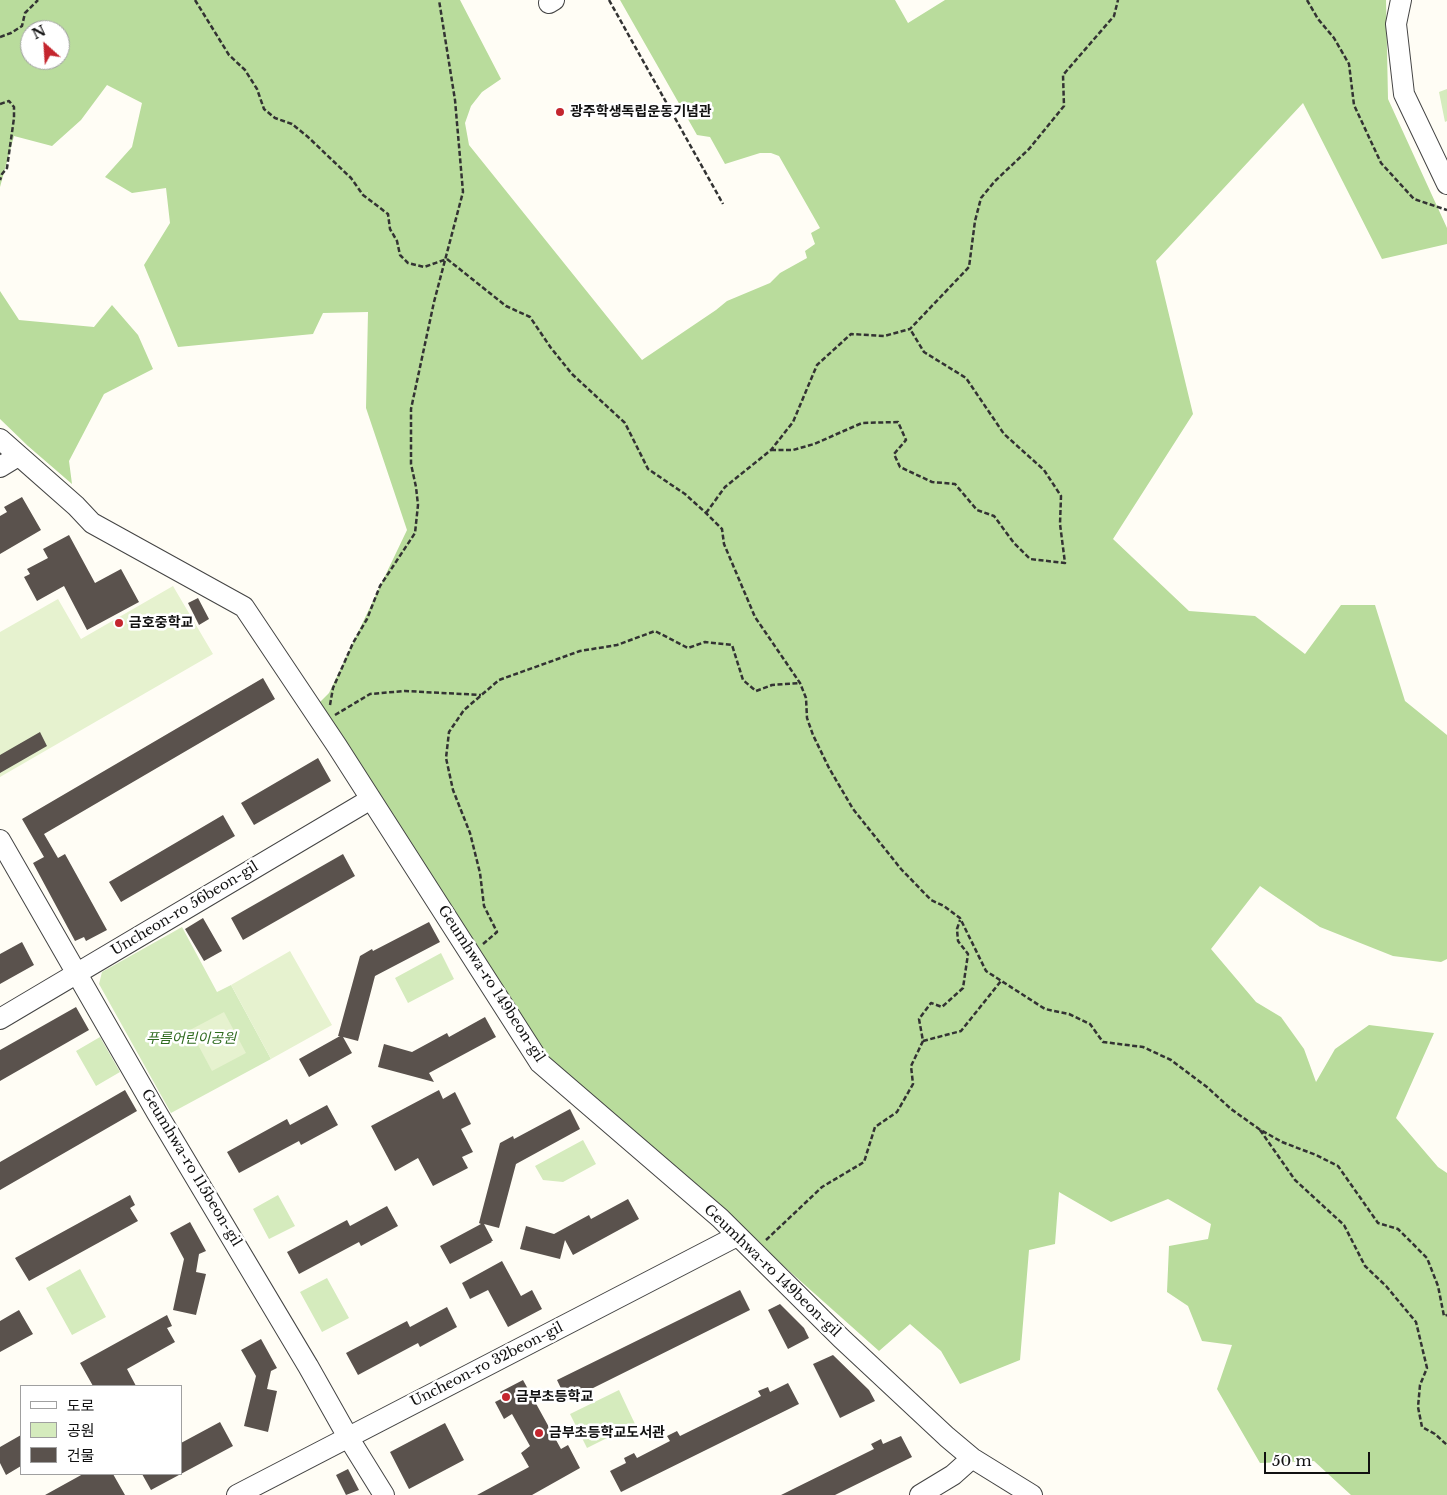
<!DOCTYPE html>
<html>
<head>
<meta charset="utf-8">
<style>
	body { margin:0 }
	#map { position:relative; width:1447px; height:1495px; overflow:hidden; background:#fffdf5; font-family:"Libre Baskerville","Noto Sans KR",serif }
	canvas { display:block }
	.legend { position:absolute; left:20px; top:1385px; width:162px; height:90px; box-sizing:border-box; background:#fff; border:1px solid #a0a0a0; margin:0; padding:6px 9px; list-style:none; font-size:15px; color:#111 }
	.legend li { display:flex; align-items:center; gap:10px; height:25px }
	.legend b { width:25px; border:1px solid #a0a0a0 }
	.north { position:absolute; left:20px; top:20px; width:50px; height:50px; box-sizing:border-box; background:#fff; border:1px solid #a0a0a0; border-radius:50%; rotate:334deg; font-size:14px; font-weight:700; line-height:20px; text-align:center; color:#111 }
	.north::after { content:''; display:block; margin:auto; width:18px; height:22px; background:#c4262e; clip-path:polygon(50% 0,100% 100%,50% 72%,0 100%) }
	.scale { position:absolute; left:1264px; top:1452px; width:106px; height:22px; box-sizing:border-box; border:2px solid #111; border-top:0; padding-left:6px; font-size:15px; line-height:18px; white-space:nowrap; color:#111; -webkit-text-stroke:4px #fff; paint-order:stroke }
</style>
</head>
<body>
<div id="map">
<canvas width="1447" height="1495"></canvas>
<ul class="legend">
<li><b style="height:6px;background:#fff"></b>도로</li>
<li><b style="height:14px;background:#d5ebbd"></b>공원</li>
<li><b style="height:14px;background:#5a524d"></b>건물</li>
</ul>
<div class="north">N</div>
<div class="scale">50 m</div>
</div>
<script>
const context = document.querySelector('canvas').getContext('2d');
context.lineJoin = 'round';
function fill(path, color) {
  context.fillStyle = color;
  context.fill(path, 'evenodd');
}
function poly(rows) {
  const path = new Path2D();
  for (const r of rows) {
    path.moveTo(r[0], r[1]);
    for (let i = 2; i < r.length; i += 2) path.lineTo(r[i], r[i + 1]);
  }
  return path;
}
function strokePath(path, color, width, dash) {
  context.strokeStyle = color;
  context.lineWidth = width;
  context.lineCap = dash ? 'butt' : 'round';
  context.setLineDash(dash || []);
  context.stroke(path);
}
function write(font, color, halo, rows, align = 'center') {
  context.font = font + ' "Libre Baskerville","Noto Sans KR",serif';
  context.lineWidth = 5;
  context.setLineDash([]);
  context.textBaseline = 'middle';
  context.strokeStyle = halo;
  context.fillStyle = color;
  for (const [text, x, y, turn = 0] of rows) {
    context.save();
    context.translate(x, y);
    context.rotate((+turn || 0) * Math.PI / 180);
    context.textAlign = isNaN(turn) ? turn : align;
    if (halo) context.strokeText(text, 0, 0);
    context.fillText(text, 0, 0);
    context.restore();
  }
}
fill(poly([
	[1447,89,1447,121,1445,122,1439,92],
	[182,927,217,992,231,985,271,1059,171,1113,99,984,102,972],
	[441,953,454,979,408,1003,395,978],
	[100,1037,120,1072,96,1086,76,1051],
	[583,1140,596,1164,563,1182,543,1180,535,1166],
	[278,1195,295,1226,269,1239,253,1209],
	[80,1269,106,1317,72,1335,46,1288],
	[327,1278,349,1318,322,1332,300,1292],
	[619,1390,635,1424,587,1448,570,1414]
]), '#d5ebbd');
fill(poly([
	[0,0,460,0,501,79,482,92,471,106,465,123,469,145,642,360,716,310,727,301,770,283,780,273,807,258,805,251,815,244,811,233,820,228,779,156,771,153,760,153,725,164,710,137,697,135,620,0,895,0,908,23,945,0,1386,0,1388,99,1447,228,1447,244,1382,259,1303,103,1156,261,1193,414,1113,539,1189,611,1255,616,1305,654,1341,605,1375,605,1405,701,1447,735,1447,959,1441,962,1393,956,1320,927,1260,886,1211,949,1256,1002,1281,1017,1304,1049,1316,1082,1335,1049,1369,1025,1434,1033,1396,1118,1438,1167,1447,1173,1447,1495,1351,1495,1314,1461,1260,1463,1217,1389,1232,1345,1202,1341,1188,1306,1167,1292,1169,1246,1208,1239,1211,1224,1168,1199,1111,1222,1059,1192,1055,1244,1029,1250,1020,1360,960,1384,941,1351,910,1324,879,1351,548,1056,319,703,329,693,407,530,366,408,368,312,323,313,313,334,178,347,144,265,170,223,166,188,132,193,105,177,132,147,142,103,107,85,81,120,52,146,14,136,0,187],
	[30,30,60,30,60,60,30,60],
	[0,291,19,320,94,327,112,305,138,335,153,369,104,394,69,461,72,484,28,446,0,419]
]), '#b9dc9c');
fill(poly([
	[173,586,213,654,0,777,0,632,58,599,81,639],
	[290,951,332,1025,271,1059,231,985],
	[224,1012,246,1053,212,1071,190,1030]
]), '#e6f2cf');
fill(poly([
	[22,497,41,530,0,554,0,516,7,512,4,507],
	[69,535,95,583,121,569,139,602,87,630,64,586,37,601,24,577,30,574,27,569,48,558,43,549],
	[198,598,209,619,199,625,188,603],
	[263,678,275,699,44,834,58,858,65,854,107,930,86,941,84,937,75,941,33,863,44,857,22,819],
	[40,732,47,746,0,773,0,755],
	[318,758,331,781,254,825,241,803],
	[223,815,235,836,121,902,109,882],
	[343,854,355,876,243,940,231,918],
	[203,918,222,951,204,961,185,929],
	[429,922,440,942,375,976,358,1041,343,1037,352,1053,309,1077,299,1059,340,1036,338,1036,360,956,372,949,373,951],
	[22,942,34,965,0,984,0,954],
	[76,1007,89,1030,0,1081,0,1050],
	[485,1017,496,1037,429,1073,434,1082,378,1067,384,1044,412,1052,447,1033,449,1037],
	[125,1090,137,1111,0,1190,0,1162],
	[439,1090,443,1099,455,1092,471,1124,461,1129,473,1152,462,1157,468,1168,433,1186,418,1158,395,1171,371,1126],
	[327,1105,338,1125,301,1145,299,1141,239,1173,227,1152,287,1119,290,1125],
	[570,1109,580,1129,516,1164,499,1228,484,1224,493,1241,491,1241,492,1242,450,1264,440,1246,481,1224,479,1223,500,1143,513,1136,514,1139],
	[130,1195,135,1205,130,1208,138,1221,29,1281,15,1258],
	[628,1199,639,1219,573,1255,565,1240,560,1259,520,1249,526,1226,554,1234,589,1215,591,1219],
	[387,1206,398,1226,361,1246,359,1242,299,1274,287,1252,347,1220,350,1226],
	[190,1222,206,1251,199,1254,196,1272,206,1274,196,1315,173,1310,184,1259,170,1233],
	[502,1261,521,1296,532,1290,542,1309,508,1327,488,1290,470,1299,462,1283],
	[740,1290,750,1310,567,1401,557,1380],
	[780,1304,804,1328,809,1338,788,1349,768,1310],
	[447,1307,457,1327,420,1347,418,1343,358,1375,346,1353,407,1321,410,1327],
	[19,1310,33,1334,0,1352,0,1321],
	[167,1315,172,1326,167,1328,175,1342,127,1369,136,1386,93,1386,80,1363],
	[261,1339,277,1368,271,1371,267,1389,277,1391,268,1432,244,1426,256,1376,241,1350],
	[833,1355,869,1390,875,1401,840,1418,813,1364],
	[523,1380,561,1449,568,1445,580,1468,532,1495,477,1495,529,1467,521,1453,530,1446,512,1414,504,1419,495,1402,503,1398,500,1392],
	[788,1383,799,1404,621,1492,610,1471,626,1463,624,1458,634,1453,637,1458,670,1441,667,1436,677,1431,680,1436,761,1396,758,1391,768,1387,770,1392],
	[220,1422,233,1446,151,1490,142,1474,181,1474,181,1443],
	[445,1423,464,1460,409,1489,390,1452],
	[21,1435,21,1466,6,1475,0,1463,0,1447],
	[901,1436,912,1457,835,1495,781,1495,874,1449,871,1444,881,1439,883,1444],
	[348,1469,359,1490,346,1495,336,1475],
	[83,1474,113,1474,125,1495,45,1495]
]), '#5a524d');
const minor = poly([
	[1401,0,1396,24,1404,94,1447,184],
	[549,3,554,0],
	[0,439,76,506,92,523,244,607,337,746,540,1063,720,1218,841,1338,947,1437,972,1458,1032,1495],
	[0,467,18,456],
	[0,840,157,1113,308,1366,348,1437,384,1495],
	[0,1019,371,799],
	[237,1495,737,1236],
	[920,1495,953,1475,972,1458]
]);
strokePath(minor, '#444', 22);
strokePath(poly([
	[195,0,229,55,245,70,257,89,264,109,275,118,292,124,308,137,351,178,363,195,388,214,390,229,397,241,400,255,408,263,424,267,447,259],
	[609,0,723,204],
	[1307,0,1318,19,1334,38,1349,64,1354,105,1381,163,1414,199,1447,210],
	[0,37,11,33,22,26,25,13,38,0],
	[0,104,9,101,14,107,14,118,7,168,2,174,0,180],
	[447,259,506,306,530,317,551,348,572,374,625,423,648,469,685,494,706,513,722,529,724,544,755,617,800,683,806,698,807,718,813,735,829,768,853,809,901,869,931,900,944,906,960,918,986,971,1045,1009,1069,1014,1090,1024,1103,1042,1143,1047,1171,1060,1207,1087,1231,1109,1259,1129,1282,1142,1316,1155,1338,1166,1378,1223,1398,1229,1427,1258,1438,1286,1444,1316,1447,1315],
	[771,450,793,450,814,444,862,423,898,422,906,440,894,454,900,467,932,482,955,484,977,510,994,516,1014,543,1030,559,1065,563,1060,524,1061,496,1044,470,1004,434,966,378,924,352,910,329],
	[706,513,725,487,771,450,793,422,817,365,851,334,884,336,910,329,969,267,975,221,981,198,995,181,1029,149,1064,106,1063,75,1114,16,1118,0],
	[330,705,333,688,353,643,367,619,380,586,415,533,418,505,416,487,411,464,411,409,434,302,463,192,455,100,439,0],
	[335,715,370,694,405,691,481,695],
	[483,944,497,932,484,906,480,873,470,833,453,790,446,758,449,732,464,710,499,680,580,651,617,645,655,631,688,648,705,642,732,645,743,680,756,691,772,685,800,683],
	[923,1041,961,1031,1001,981],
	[1260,1130,1295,1180,1344,1225,1365,1266,1386,1286,1416,1322,1427,1368,1420,1385,1418,1407,1422,1427,1435,1434,1447,1445],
	[766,1240,822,1187,864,1162,875,1127,897,1112,913,1084,911,1066,923,1041,919,1019,931,1003,942,1007,963,988,968,954,958,941,957,929,960,920]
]), '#333', 2.5, [5, 2.5]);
strokePath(minor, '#fff', 20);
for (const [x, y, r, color] of [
	[560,112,5,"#c4262e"],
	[119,623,5,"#c4262e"],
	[506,1397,5,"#c4262e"],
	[539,1433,5,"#c4262e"]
]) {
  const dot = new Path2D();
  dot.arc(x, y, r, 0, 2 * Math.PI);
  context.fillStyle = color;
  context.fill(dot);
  strokePath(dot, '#fff', 2);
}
write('bold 14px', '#111', '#fff', [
	["광주학생독립운동기념관",570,112],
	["금호중학교",129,623],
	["금부초등학교",516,1397],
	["금부초등학교도서관",549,1433]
], 'left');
write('14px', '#111', '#fff', [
	["Uncheon-ro 56beon-gil",185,909,-31],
	["Geumhwa-ro 149beon-gil",491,984,57],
	["Geumhwa-ro 115beon-gil",191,1168,59],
	["Geumhwa-ro 149beon-gil",772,1271,44],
	["Uncheon-ro 32beon-gil",487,1365,-27]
]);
write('italic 14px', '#2f6b1f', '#fff', [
	["푸름어린이공원",191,1039]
]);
</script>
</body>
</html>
